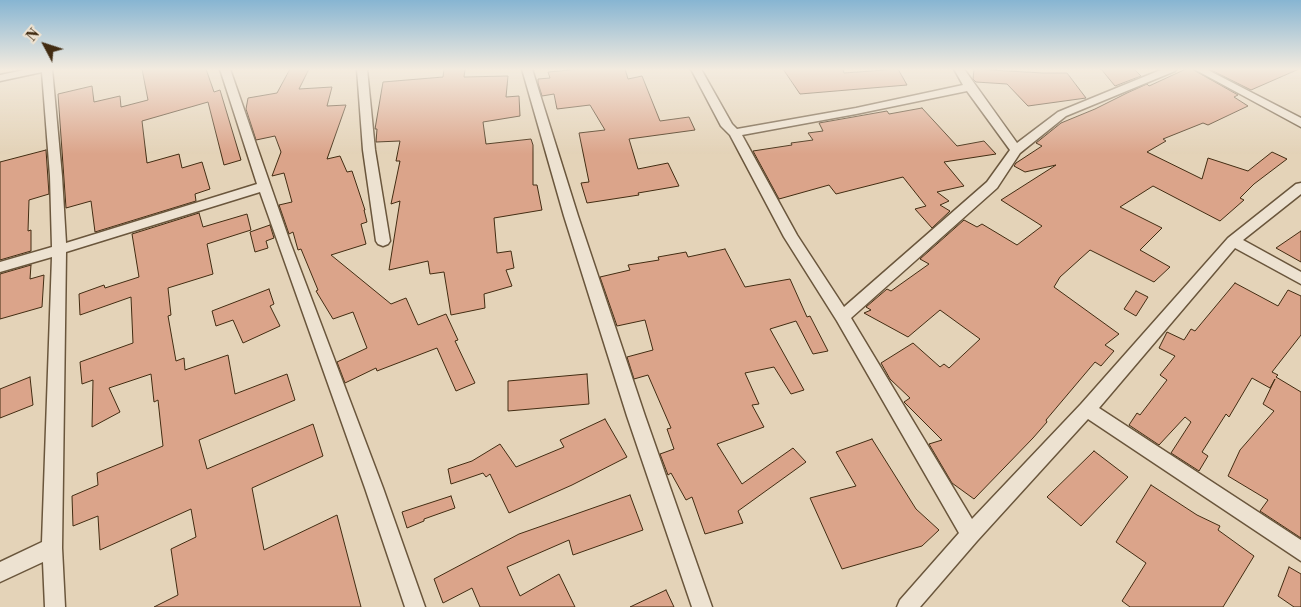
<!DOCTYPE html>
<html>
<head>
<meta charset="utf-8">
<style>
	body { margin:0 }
	#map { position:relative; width:1301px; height:607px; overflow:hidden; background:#e4d3b8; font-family:"Libre Bodoni",serif }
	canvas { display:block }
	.north { position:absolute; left:20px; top:20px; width:50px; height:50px; -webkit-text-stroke:4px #ede2d1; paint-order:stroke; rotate:310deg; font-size:14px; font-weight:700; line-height:20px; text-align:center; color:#422c12 }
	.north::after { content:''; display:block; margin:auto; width:18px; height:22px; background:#422c12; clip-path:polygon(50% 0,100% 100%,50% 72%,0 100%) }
</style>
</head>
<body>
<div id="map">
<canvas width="1301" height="607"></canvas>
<div class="north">N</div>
</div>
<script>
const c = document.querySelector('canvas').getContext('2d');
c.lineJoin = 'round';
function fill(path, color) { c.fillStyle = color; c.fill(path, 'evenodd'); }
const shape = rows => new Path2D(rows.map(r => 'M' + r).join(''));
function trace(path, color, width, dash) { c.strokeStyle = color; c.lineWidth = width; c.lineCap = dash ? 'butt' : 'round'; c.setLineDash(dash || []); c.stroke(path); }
const building = shape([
	[142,69,206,69,214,92,220,90,241,160,224,165,208,102,142,121,147,163,179,154,182,168,202,162,210,189,195,194,196,201,95,232,91,201,66,208,58,94,92,86,94,102,120,96,121,107,148,100,142,69],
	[290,69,309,69,299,89,332,87,327,106,346,105,327,159,340,156,347,172,352,171,365,210,364,210,367,222,361,224,366,244,331,255,391,304,406,298,418,325,446,314,458,340,455,341,475,383,456,391,437,348,377,371,376,368,345,383,337,362,367,348,353,312,333,319,316,291,318,290,301,249,298,250,293,232,289,234,279,205,292,202,284,173,272,176,281,152,275,136,256,140,246,109,248,98,277,93,290,69],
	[444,69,465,69,464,77,508,76,506,97,519,96,520,116,483,122,486,144,531,139,533,145,533,185,537,185,542,210,494,218,497,253,511,251,514,268,506,270,512,286,484,294,485,308,451,315,444,272,430,274,428,261,389,270,400,201,391,204,400,161,396,161,400,141,376,142,377,129,375,129,383,82,443,77,444,69],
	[581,69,625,69,628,79,642,76,660,121,689,117,695,130,629,139,638,169,668,163,679,186,638,193,639,195,587,203,581,183,589,182,579,133,605,130,590,105,557,109,554,94,542,96,538,83,538,79,550,78,548,72,581,69],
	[783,69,843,69,844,73,898,69,907,85,800,94,783,69],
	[974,69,1043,73,1067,73,1086,98,1028,106,1007,84,976,82,973,79,974,69],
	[1101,69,1134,69,1141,76,1115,86,1101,69],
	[1186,69,1192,69,1238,95,1234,97,1248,106,1208,125,1203,123,1163,139,1166,141,1147,152,1202,179,1208,158,1248,171,1272,152,1287,159,1254,184,1240,198,1244,200,1220,221,1153,186,1120,207,1162,228,1140,250,1170,267,1154,282,1090,250,1060,277,1054,287,1119,334,1105,345,1114,351,1101,366,1095,362,1046,420,1047,422,1033,438,974,499,952,483,929,444,942,440,904,402,910,398,890,379,881,363,913,343,940,367,944,364,949,368,980,339,940,310,908,337,864,313,871,310,866,307,887,289,891,291,929,264,920,259,964,220,977,227,982,224,1017,245,1042,226,1001,200,1056,165,1025,172,1014,166,1016,163,1042,146,1036,143,1061,123,1095,109,1127,93,1147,84,1149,86,1186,69],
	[1209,69,1299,69,1251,90,1209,69],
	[922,108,957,146,984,141,996,154,944,162,964,186,937,192,949,201,940,205,950,211,932,228,915,209,926,206,903,177,836,194,829,185,779,199,753,151,792,145,791,143,813,140,808,133,823,131,819,123,887,111,889,114,922,108],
	[46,150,49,194,29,200,28,231,31,230,31,251,0,260,0,162,46,150],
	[199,213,203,227,247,214,251,230,207,244,213,274,168,288,171,315,168,316,176,361,184,358,185,370,228,355,235,394,287,374,295,400,199,440,207,469,313,424,323,456,252,488,264,550,337,515,361,607,154,607,178,595,171,549,196,537,191,509,100,550,98,516,73,526,72,496,98,485,97,473,163,446,158,400,154,402,151,374,109,388,120,412,92,427,93,380,82,384,80,362,133,343,131,297,80,315,79,294,104,285,105,288,139,277,132,234,199,213],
	[270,225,274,238,266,241,268,248,255,252,250,232,270,225],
	[1301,231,1301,262,1276,248,1301,231],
	[725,249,745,287,790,279,807,317,810,316,828,351,813,354,796,321,770,329,804,390,791,394,774,367,745,373,759,404,752,405,764,427,717,444,742,484,793,448,806,462,738,511,743,523,705,534,692,497,686,500,671,473,668,475,660,454,674,449,667,429,671,428,648,375,634,379,627,357,653,350,645,320,617,326,600,277,630,270,628,265,659,260,658,257,686,252,688,257,725,249],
	[31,265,30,279,44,275,42,307,0,319,0,274,31,265],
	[1235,283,1278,306,1288,290,1301,296,1301,335,1272,372,1278,375,1276,377,1301,392,1301,538,1260,511,1268,500,1228,476,1240,450,1274,411,1263,404,1275,379,1270,388,1252,378,1229,417,1226,414,1202,452,1208,456,1199,471,1171,453,1191,422,1185,417,1159,445,1129,425,1137,413,1140,415,1167,380,1160,375,1175,356,1159,348,1167,332,1184,340,1191,329,1195,331,1235,283],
	[269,289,274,304,270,306,280,326,243,343,233,320,216,326,212,311,269,289],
	[1136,291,1148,297,1136,316,1124,309,1136,291],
	[587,374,589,404,508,411,508,381,587,374],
	[30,377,33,405,0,418,0,389,30,377],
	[605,419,627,457,572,485,509,513,490,474,486,477,483,473,451,484,448,469,472,461,500,444,516,467,564,447,560,440,605,419],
	[872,439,916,509,939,530,922,546,842,569,810,498,856,486,836,452,872,439],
	[1094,451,1128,477,1081,526,1047,497,1094,451],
	[1151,485,1197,515,1220,526,1218,530,1254,556,1223,607,1130,607,1122,601,1146,563,1116,542,1151,485],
	[630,495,643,530,573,555,569,540,507,567,520,596,559,574,575,607,480,607,472,588,443,603,434,579,519,534,630,495],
	[451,496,455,508,424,519,424,521,407,528,402,512,451,496],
	[1289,567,1301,574,1301,607,1294,607,1278,596,1289,567],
	[666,590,674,607,630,607,666,590]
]);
fill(building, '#dba48a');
trace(building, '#422c12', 1);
const minor = shape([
	[29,69,52,69,62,176,66,243,257,184,220,69,230,69,290,242,383,488,425,607,405,607,365,488,260,192,66,252,62,548,65,607,45,607,43,562,0,582,0,562,42,542,52,257,0,272,0,262,52,247,50,176,42,72,0,81,0,75,29,69],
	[357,69,367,69,375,150,390,241,388,244,383,246,378,244,376,241,363,150,357,69],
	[522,69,532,69,578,216,645,416,712,607,692,607,627,416,564,216,522,69],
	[691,69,701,69,732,124,737,129,856,108,963,85,954,69,964,69,1017,143,1058,112,1163,69,1176,69,1175,71,1066,116,1020,153,997,188,851,318,972,519,1081,404,1228,238,1296,184,1301,183,1301,194,1243,240,1301,272,1301,284,1235,248,1099,408,1301,540,1301,561,1088,419,977,541,920,607,897,607,900,600,959,533,837,321,784,237,730,135,721,126,691,69],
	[967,91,1010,150,987,182,844,307,797,235,742,135,856,114,967,91],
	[1194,69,1206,69,1301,118,1301,127,1194,69]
]);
trace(minor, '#6a563c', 3);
fill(minor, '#ede2d1');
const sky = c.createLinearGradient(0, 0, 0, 154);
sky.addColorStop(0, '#87b5d2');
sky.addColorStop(0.45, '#f3ebdf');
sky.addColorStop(1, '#f3ebdf00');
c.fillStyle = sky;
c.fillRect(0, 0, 1301, 154);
</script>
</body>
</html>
